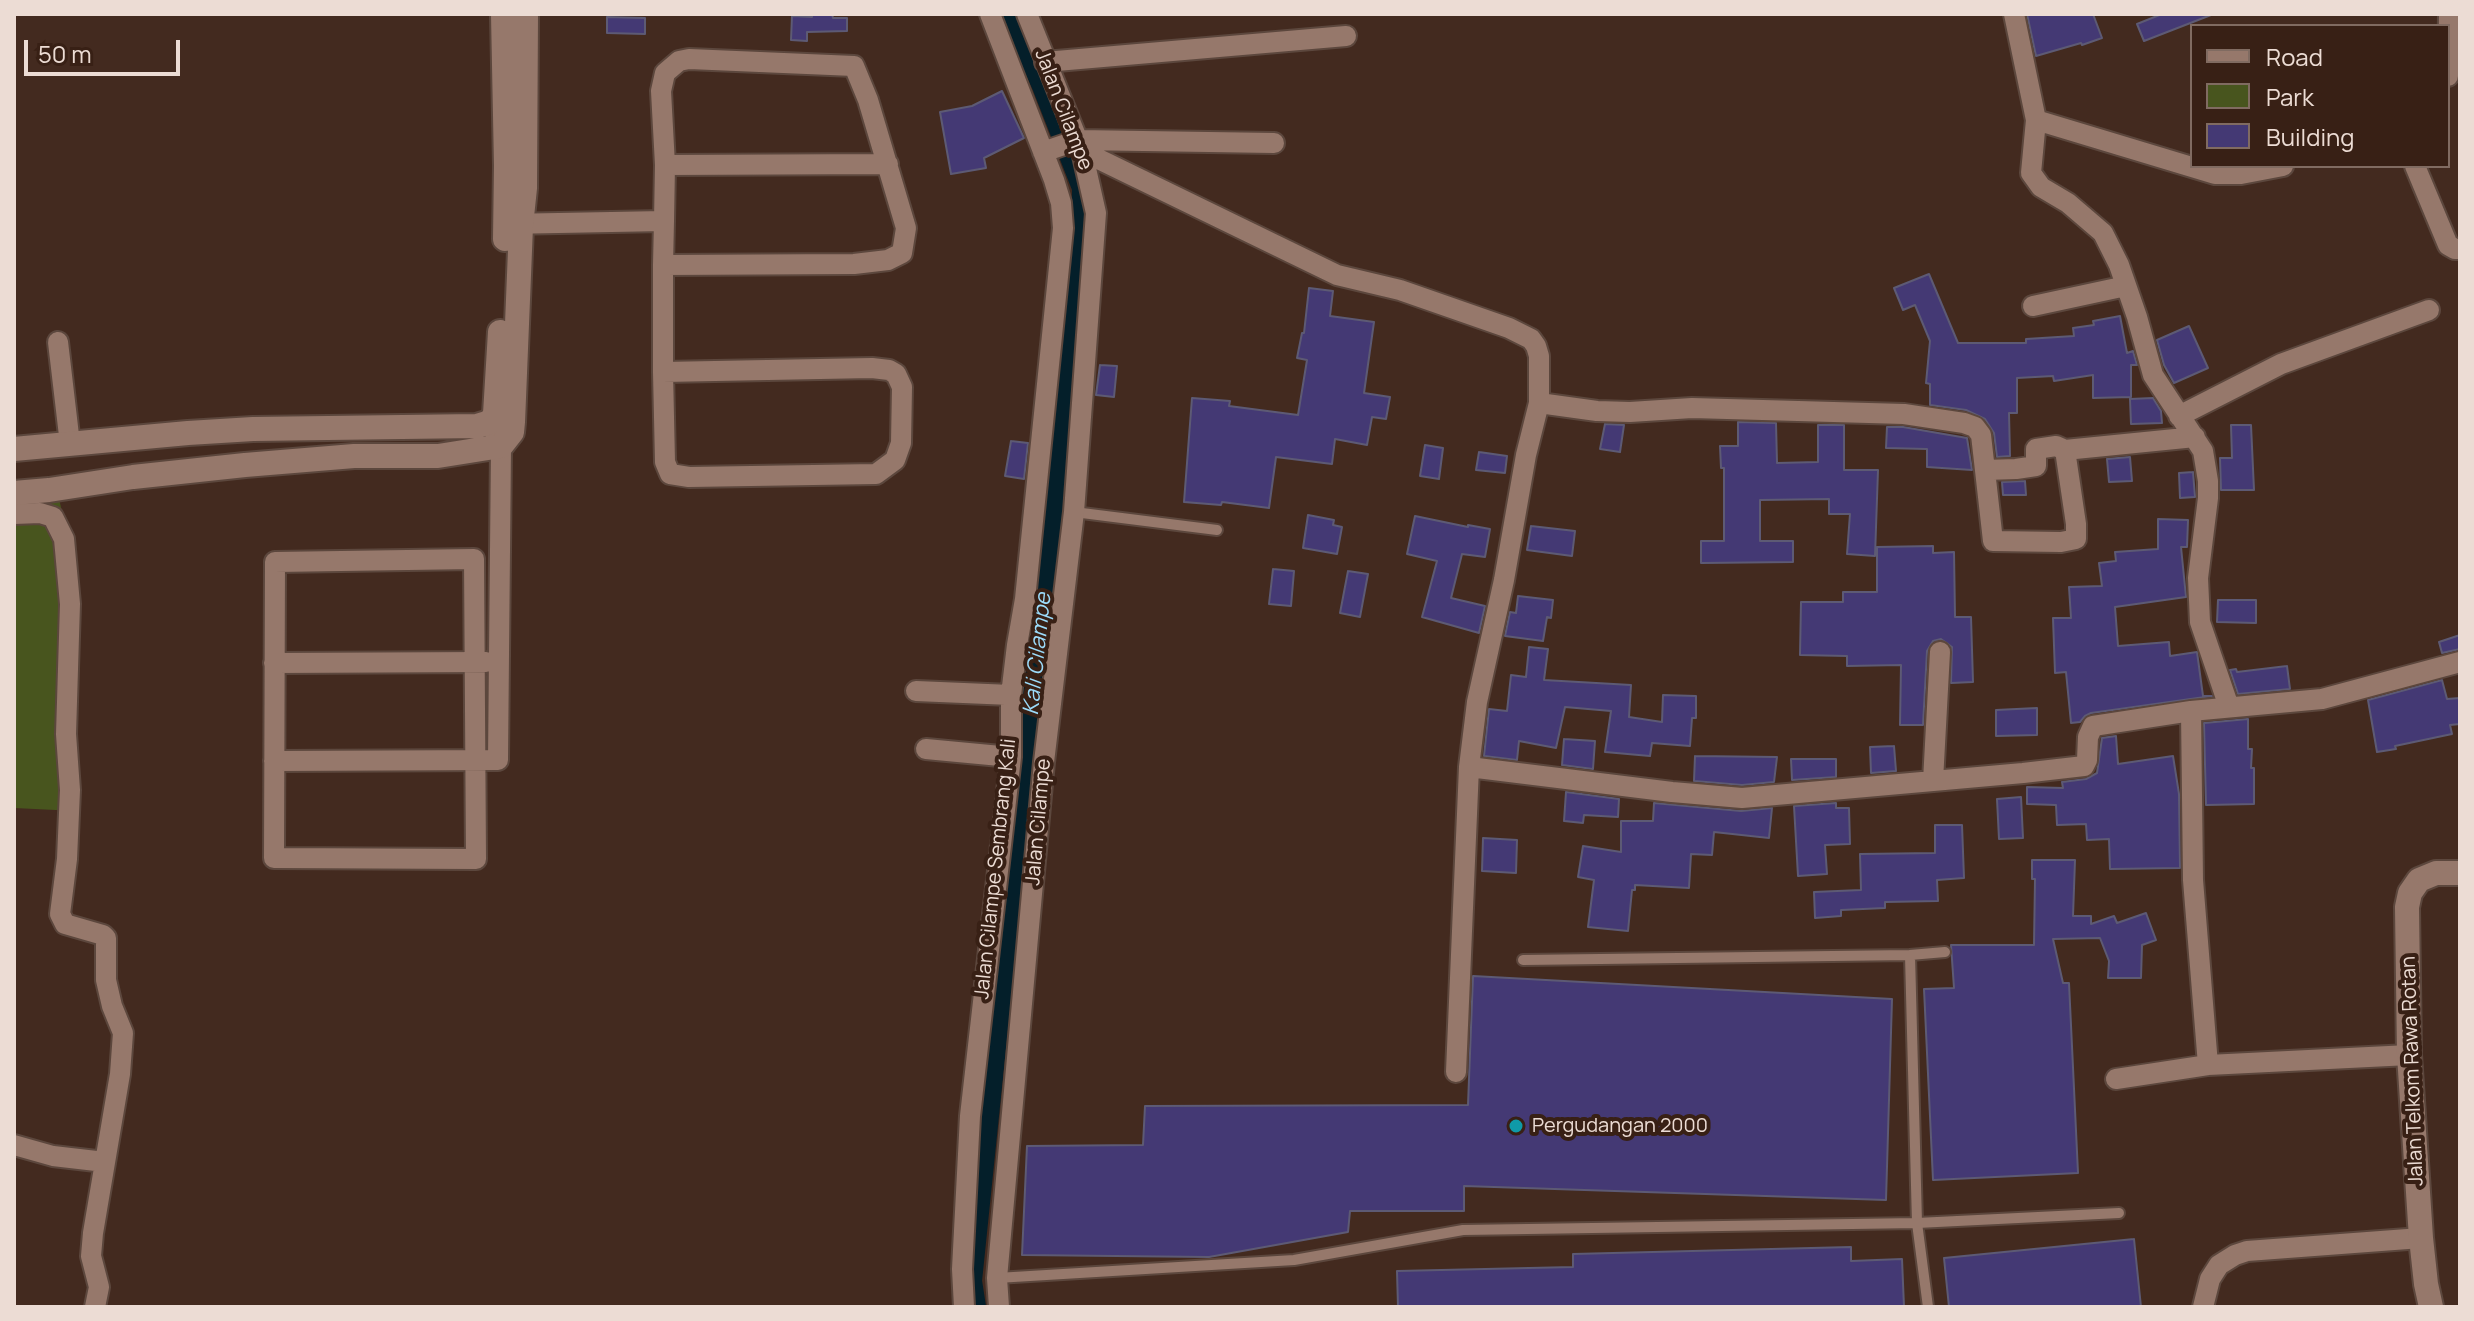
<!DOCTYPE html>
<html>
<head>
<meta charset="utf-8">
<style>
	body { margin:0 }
	#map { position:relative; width:2474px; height:1321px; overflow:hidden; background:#432a1f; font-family:Manrope,sans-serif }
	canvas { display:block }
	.frame { position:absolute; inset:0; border:16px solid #ecdcd4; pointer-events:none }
	.legend { position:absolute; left:2190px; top:24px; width:260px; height:144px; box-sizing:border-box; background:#382015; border:2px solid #806b61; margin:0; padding:10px 14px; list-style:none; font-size:24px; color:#ecdcd4 }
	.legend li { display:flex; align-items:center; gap:16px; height:40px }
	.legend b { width:40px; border:2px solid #806b61 }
	.scale { position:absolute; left:24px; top:40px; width:156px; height:36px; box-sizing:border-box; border:4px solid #ecdcd4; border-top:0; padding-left:10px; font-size:24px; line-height:28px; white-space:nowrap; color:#ecdcd4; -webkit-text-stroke:6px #382015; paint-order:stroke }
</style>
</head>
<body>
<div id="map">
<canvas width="2474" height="1321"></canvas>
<div class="frame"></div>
<ul class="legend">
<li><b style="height:10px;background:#96786b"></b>Road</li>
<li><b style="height:22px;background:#48551e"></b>Park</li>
<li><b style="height:22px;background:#443974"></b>Building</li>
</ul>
<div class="scale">50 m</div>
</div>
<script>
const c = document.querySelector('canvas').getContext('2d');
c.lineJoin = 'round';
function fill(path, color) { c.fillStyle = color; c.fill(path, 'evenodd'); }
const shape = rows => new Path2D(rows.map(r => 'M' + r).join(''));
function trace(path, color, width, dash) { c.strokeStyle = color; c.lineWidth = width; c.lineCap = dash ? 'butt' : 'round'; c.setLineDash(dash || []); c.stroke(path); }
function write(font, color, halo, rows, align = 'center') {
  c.font = font + ' Manrope,sans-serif'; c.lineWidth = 8; c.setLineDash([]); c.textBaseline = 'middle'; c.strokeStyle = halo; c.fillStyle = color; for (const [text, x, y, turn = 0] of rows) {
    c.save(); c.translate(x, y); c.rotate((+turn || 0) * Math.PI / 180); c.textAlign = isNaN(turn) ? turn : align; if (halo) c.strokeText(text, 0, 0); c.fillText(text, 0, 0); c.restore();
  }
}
fill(shape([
	[59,499,77,573,76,811,14,808,14,502]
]), '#48551e');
trace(shape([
	[975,1307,971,1281,986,1135,1019,816,1082,258,1083,188,1043,86,1010,14]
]), '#041f2a', 22);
const building = shape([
	[812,14,832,14,833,18,847,18,847,31,807,32,807,41,791,40,792,16,812,17,812,14],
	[2027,14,2093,14,2102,38,2082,45,2081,43,2036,56,2027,14],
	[2162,14,2210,14,2211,15,2144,41,2137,24,2162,14],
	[607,17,645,18,645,34,607,33,607,17],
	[1002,91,1024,138,984,158,986,168,951,174,940,112,972,106,1002,91],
	[1929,274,1958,343,2026,343,2026,339,2074,336,2073,328,2094,325,2093,321,2120,316,2127,353,2133,351,2137,365,2131,365,2131,397,2093,398,2093,375,2054,381,2053,376,2017,378,2017,413,2009,413,2010,456,1997,457,1994,433,1985,419,1966,410,1930,405,1930,384,1926,383,1930,341,1915,305,1903,310,1894,288,1929,274],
	[1309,288,1333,291,1330,316,1374,322,1364,393,1390,397,1386,419,1372,417,1367,445,1335,439,1332,464,1276,457,1269,508,1222,502,1221,505,1184,502,1192,398,1230,401,1229,406,1298,415,1307,360,1297,358,1302,333,1304,333,1309,288],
	[2189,326,2208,368,2174,383,2164,365,2157,340,2189,326],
	[1100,365,1117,366,1114,397,1096,395,1100,365],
	[2153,398,2161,411,2162,423,2131,424,2130,399,2153,398],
	[1738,422,1776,423,1777,463,1818,462,1818,425,1844,425,1844,470,1878,470,1875,556,1847,554,1850,514,1829,514,1829,499,1760,500,1760,541,1793,541,1793,562,1701,563,1701,541,1724,541,1724,468,1721,468,1720,446,1738,446,1738,422],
	[1605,424,1624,425,1620,452,1600,449,1605,424],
	[2231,425,2251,425,2254,490,2221,490,2220,458,2232,458,2231,425],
	[1887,427,1903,427,1967,438,1972,470,1927,467,1927,449,1886,448,1887,427],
	[1011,441,1028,443,1024,479,1005,476,1011,441],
	[1425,445,1443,448,1439,479,1420,476,1425,445],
	[1479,452,1507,456,1505,473,1476,470,1479,452],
	[2130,457,2132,481,2109,482,2107,459,2130,457],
	[2193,472,2195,497,2180,498,2179,473,2193,472],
	[2025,481,2026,495,2003,495,2002,482,2025,481],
	[1308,515,1334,520,1333,525,1342,527,1337,554,1303,548,1308,515],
	[1415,516,1468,527,1468,525,1490,529,1485,557,1462,554,1451,598,1485,606,1479,633,1422,617,1437,561,1407,554,1415,516],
	[2158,519,2188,520,2187,547,2181,547,2186,597,2115,607,2118,646,2169,642,2170,656,2197,652,2203,696,2212,696,2091,713,2085,716,2080,722,2071,723,2066,672,2055,673,2053,618,2071,618,2069,587,2102,586,2099,563,2116,561,2115,552,2158,549,2158,519],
	[1531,526,1575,531,1572,556,1527,550,1531,526],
	[1933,546,1933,553,1954,552,1955,617,1971,617,1973,682,1951,683,1952,647,1941,639,1933,641,1927,651,1923,725,1900,725,1901,665,1847,666,1847,656,1800,655,1801,602,1843,602,1843,592,1877,592,1877,547,1933,546],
	[1273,569,1294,571,1291,606,1269,604,1273,569],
	[1348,571,1368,574,1360,617,1340,613,1348,571],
	[1518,596,1553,600,1551,618,1547,617,1543,641,1505,636,1510,612,1516,613,1518,596],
	[2218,600,2256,600,2256,623,2217,622,2218,600],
	[2460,635,2460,649,2442,653,2439,642,2460,635],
	[1529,647,1548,649,1544,680,1631,685,1629,717,1662,722,1663,695,1696,696,1696,718,1692,718,1690,746,1652,743,1650,756,1605,752,1611,711,1565,707,1556,748,1519,741,1517,760,1484,756,1489,709,1507,711,1511,675,1526,677,1529,647],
	[2287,666,2290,689,2238,694,2230,670,2236,669,2237,672,2287,666],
	[2442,680,2447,699,2460,698,2460,724,2450,725,2452,734,2395,746,2396,749,2377,752,2368,700,2442,680],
	[2037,708,2037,735,1996,736,1996,710,2037,708],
	[2248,719,2248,749,2252,749,2251,768,2254,768,2254,804,2206,805,2204,723,2248,719],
	[2116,736,2118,764,2173,756,2179,794,2180,868,2110,869,2109,839,2087,840,2086,824,2057,825,2056,805,2027,804,2027,787,2063,788,2062,782,2086,779,2097,773,2102,738,2116,736],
	[1564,739,1595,741,1593,769,1562,765,1564,739],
	[1894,746,1896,771,1871,773,1870,747,1894,746],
	[1695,756,1777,757,1774,782,1742,785,1694,781,1695,756],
	[1791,759,1836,759,1836,777,1792,780,1791,759],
	[1566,792,1619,799,1618,817,1584,815,1583,823,1564,821,1566,792],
	[2021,797,2023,838,1999,839,1997,799,2021,797],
	[1654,803,1741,811,1772,808,1769,838,1714,832,1712,855,1691,854,1689,888,1635,885,1635,890,1632,890,1628,931,1588,927,1594,880,1578,877,1583,846,1621,852,1621,821,1653,821,1654,803],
	[1836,803,1836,808,1849,808,1850,844,1825,845,1827,874,1798,876,1794,806,1836,803],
	[1935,825,1962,825,1964,878,1937,880,1938,901,1885,902,1885,908,1841,910,1841,916,1815,918,1814,892,1861,890,1860,854,1935,853,1935,825],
	[1483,838,1517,840,1516,873,1482,871,1483,838],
	[2032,860,2075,860,2073,916,2091,916,2091,924,2114,916,2117,923,2146,913,2156,940,2142,945,2141,978,2108,978,2109,961,2100,938,2053,939,2063,983,2069,983,2078,1173,1933,1180,1924,989,1954,988,1951,945,2034,945,2035,879,2032,879,2032,860],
	[1473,976,1892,999,1886,1200,1464,1186,1464,1211,1350,1211,1348,1232,1209,1257,1022,1255,1027,1146,1143,1145,1145,1106,1468,1105,1473,976],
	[2134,1239,2141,1307,1949,1307,1944,1258,2134,1239],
	[1851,1247,1851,1261,1902,1259,1904,1307,1398,1307,1397,1271,1573,1267,1573,1254,1851,1247]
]);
fill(building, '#443974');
trace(building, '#5d5a74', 2);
const service = shape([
	[1074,512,1217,530],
	[1910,955,1945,952],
	[1523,960,1910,955,1917,1223,1928,1307],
	[997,1278,1294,1260,1463,1230,1917,1223,2119,1213]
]);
const minor = shape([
	[2014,14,2036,120,2031,173,2041,187,2068,203,2103,233,2119,265,2137,317,2153,375,2203,451,2208,481,2208,498,2198,578,2200,622,2229,707],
	[1045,62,1346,36],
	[2448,76,2449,14],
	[2036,120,2215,174,2241,174,2283,166],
	[1082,151,1337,275,1400,290,1509,328,1531,339,1536,346,1539,356,1539,403,1526,455,1504,580,1477,702,1469,767,1456,1072],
	[1043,152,1078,140,1274,143],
	[665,165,888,164],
	[2415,166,2448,245,2455,249,2460,249],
	[506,224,664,221],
	[2033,306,2126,286],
	[58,342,70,444],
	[663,372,872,368,889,370,896,374,902,387,901,443,895,460,876,474,689,477,670,474,665,462,663,372,663,265,664,221,665,165,661,91,665,73,679,61,689,59,854,66,868,100,906,228,902,253,888,260,854,264,663,265],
	[1539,403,1597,411,1630,412,1692,408,1904,414,1964,423,1975,427,1981,435,1993,541,2061,542,2076,539,2076,524,2065,450],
	[2179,416,2281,364,2429,310],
	[1985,470,2016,469,2036,466,2036,449,2056,446,2065,450,2195,437],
	[14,514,40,513,53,517,64,539,70,604,66,734,70,790,67,859,60,914,65,924,103,935,106,938,106,980,112,1006,123,1033,120,1074,93,1233,91,1256,99,1287,95,1307],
	[474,559,476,859,274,858,275,562,474,559],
	[274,663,486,662],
	[916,691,1011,695],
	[2191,711,2193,880,2208,1065],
	[926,749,1011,757],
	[274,761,498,760,501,446,490,422],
	[1469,767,1672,792,1742,798,2023,773,2084,766,2087,760,2088,737,2093,726,2191,711,2322,699,2460,662],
	[1933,781,1940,652],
	[2116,1079,2208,1065,2409,1055],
	[14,1145,53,1156,105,1162],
	[964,1307,962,1269,970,1116,1011,757,1011,695,1017,645,1025,599,1063,228,1061,203,1054,180,990,14],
	[999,1307,997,1278,1044,762,1074,512,1096,213,1082,151,1027,14],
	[2203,1307,2210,1279,2219,1265,2235,1255,2247,1251,2421,1238]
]);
const tertiary = shape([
	[503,14,506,166,505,239],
	[14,449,188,433,253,429,477,426,490,422,495,414,500,332],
	[14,493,49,490,133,477,245,465,354,456,438,456,501,446,512,432,513,422,521,226,525,188,526,14],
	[2431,1307,2426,1284,2421,1238,2409,1055,2407,907,2410,893,2419,880,2436,873,2460,873]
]);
trace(service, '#5c473d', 14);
trace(minor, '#5c473d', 24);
trace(tertiary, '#5c473d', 28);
trace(service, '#96786b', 10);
trace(minor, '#96786b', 20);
trace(tertiary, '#96786b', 24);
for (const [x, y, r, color] of [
	[1516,1126,8,"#0f9aa8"]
]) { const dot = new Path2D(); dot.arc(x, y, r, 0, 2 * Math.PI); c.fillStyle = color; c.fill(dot); trace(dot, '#382015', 3); }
write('20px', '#ecdcd4', '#382015', [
	["Jalan Cilampe",1063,110,69],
	["Jalan Cilampe",1039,822,-85],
	["Jalan Cilampe Sembrang Kali",996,869,-84],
	["Jalan Telkom Rawa Rotan",2413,1071,-92]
]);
write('20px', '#ecdcd4', '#382015', [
	["Pergudangan 2000",1532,1126]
], 'left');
write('italic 22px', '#9cdbfa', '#382015', [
	["Kali Cilampe",1038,654,-84]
]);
</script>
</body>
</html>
